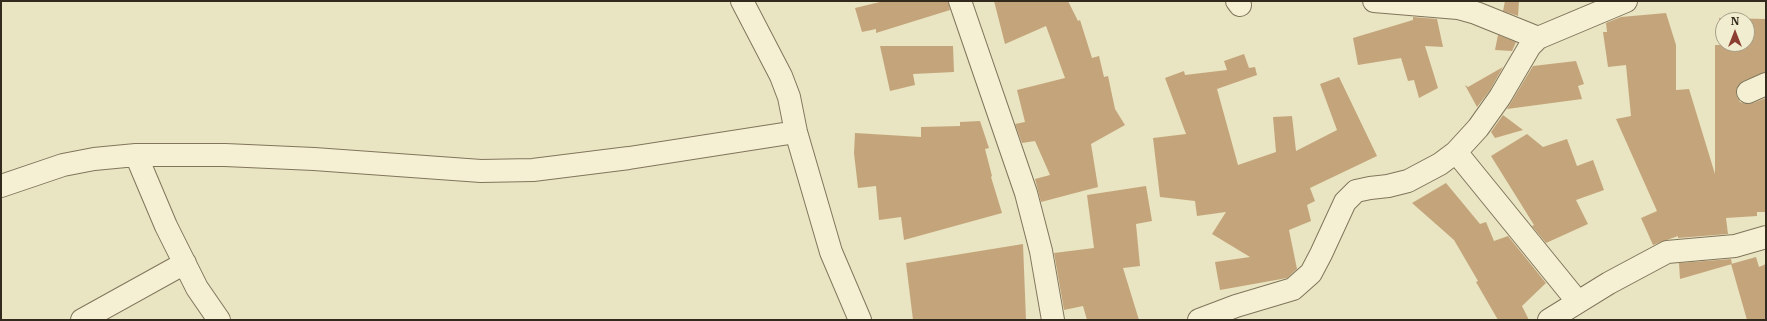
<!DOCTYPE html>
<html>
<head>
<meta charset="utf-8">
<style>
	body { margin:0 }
	#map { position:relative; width:1767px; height:321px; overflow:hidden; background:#e9e4c1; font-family:"IBM Plex Serif",serif }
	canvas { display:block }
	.frame { position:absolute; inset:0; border:2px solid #322b1d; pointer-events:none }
	.north { position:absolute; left:1715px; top:12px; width:40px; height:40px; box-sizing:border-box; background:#f1edd0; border:1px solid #a59f88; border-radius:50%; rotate:0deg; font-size:11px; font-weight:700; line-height:16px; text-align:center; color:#322b1d }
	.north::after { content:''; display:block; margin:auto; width:14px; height:18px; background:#8a3f30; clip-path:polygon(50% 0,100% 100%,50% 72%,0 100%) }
</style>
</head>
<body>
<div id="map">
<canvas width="1767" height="321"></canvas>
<div class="frame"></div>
<div class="north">N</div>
</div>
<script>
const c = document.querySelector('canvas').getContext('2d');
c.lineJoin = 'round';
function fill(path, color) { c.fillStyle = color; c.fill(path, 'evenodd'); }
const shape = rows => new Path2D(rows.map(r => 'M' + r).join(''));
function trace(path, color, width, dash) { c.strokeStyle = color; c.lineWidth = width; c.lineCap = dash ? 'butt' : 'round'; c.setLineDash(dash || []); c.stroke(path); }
fill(shape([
	[884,1,948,1,950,10,876,33,876,29,862,32,855,8],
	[994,1,1068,1,1078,21,1080,20,1092,58,1099,56,1104,77,1108,76,1115,109,1125,125,1091,144,1098,187,1041,202,1035,179,1050,175,1035,141,1022,143,1015,124,1025,122,1017,90,1065,78,1046,26,1005,44],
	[1505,1,1519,1,1518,16,1503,11],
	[1666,13,1676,45,1676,90,1689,89,1715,174,1715,45,1722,45,1719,18,1766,19,1766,72,1743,81,1738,85,1736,91,1737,97,1740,102,1746,104,1753,103,1766,98,1766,212,1757,212,1757,216,1726,218,1728,234,1678,238,1678,236,1653,245,1641,218,1657,211,1616,119,1631,116,1626,65,1608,67,1603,32,1607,32,1606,23,1621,17],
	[1723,20,1747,20,1747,44,1723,44],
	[1413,17,1437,19,1443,47,1425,46,1438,88,1419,98,1414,80,1408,81,1401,58,1358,65,1353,38,1413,20],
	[1498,35,1516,42,1512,51,1495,50],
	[880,46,953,46,954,72,913,74,915,85,890,91],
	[1244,54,1249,68,1255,67,1257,75,1217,89,1238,165,1276,152,1273,117,1292,116,1296,151,1337,130,1320,84,1339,77,1377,156,1310,188,1315,201,1307,205,1311,221,1289,230,1297,269,1287,278,1220,290,1215,262,1250,257,1212,234,1226,212,1197,216,1195,201,1160,197,1153,138,1186,134,1165,78,1184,71,1185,75,1227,70,1224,61],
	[1576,61,1584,84,1578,86,1582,99,1507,109,1533,66],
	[1503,67,1490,90,1477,107,1465,85,1468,87],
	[1503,115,1523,130,1495,138,1491,132],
	[980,121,989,148,985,149,992,176,991,177,1002,213,904,240,901,217,879,220,876,186,858,188,854,153,855,133,921,137,921,127,960,126,960,122],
	[1527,134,1543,147,1567,139,1577,166,1593,160,1604,190,1576,200,1588,224,1546,243,1532,226,1534,225,1491,156],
	[1446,183,1480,224,1486,222,1494,241,1508,236,1546,283,1522,306,1529,320,1498,320,1476,282,1478,281,1454,240,1412,203],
	[1146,186,1152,221,1136,224,1140,266,1123,268,1139,320,1087,320,1083,306,1064,310,1054,253,1094,248,1087,195],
	[1023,244,1026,320,913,320,906,263],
	[1756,257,1759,267,1766,264,1766,320,1747,320,1731,264],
	[1731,259,1732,264,1680,279,1679,263]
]), '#c4a57b');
const street = shape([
	[742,1,781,76,789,97,796,132,831,252,860,320],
	[960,1,1026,193,1041,251,1053,320],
	[1237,1,1240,5],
	[1374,1,1458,8,1476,13,1538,38],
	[1748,92,1766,84],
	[1456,152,1578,302],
	[136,155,166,226,197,288,219,320],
	[1,186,63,165,94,159,136,155,225,155,314,159,481,171,533,170,629,158,796,132],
	[82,320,185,263],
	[1199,320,1236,306,1293,289,1311,273,1321,254,1345,202,1356,191,1370,188,1388,186,1408,181,1440,164,1456,152,1478,128,1500,97,1530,46,1538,38,1626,1],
	[1549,320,1609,283,1667,252,1735,246,1766,237]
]);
trace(street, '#81755b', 24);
trace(street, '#f5f0d4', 22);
</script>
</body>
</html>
